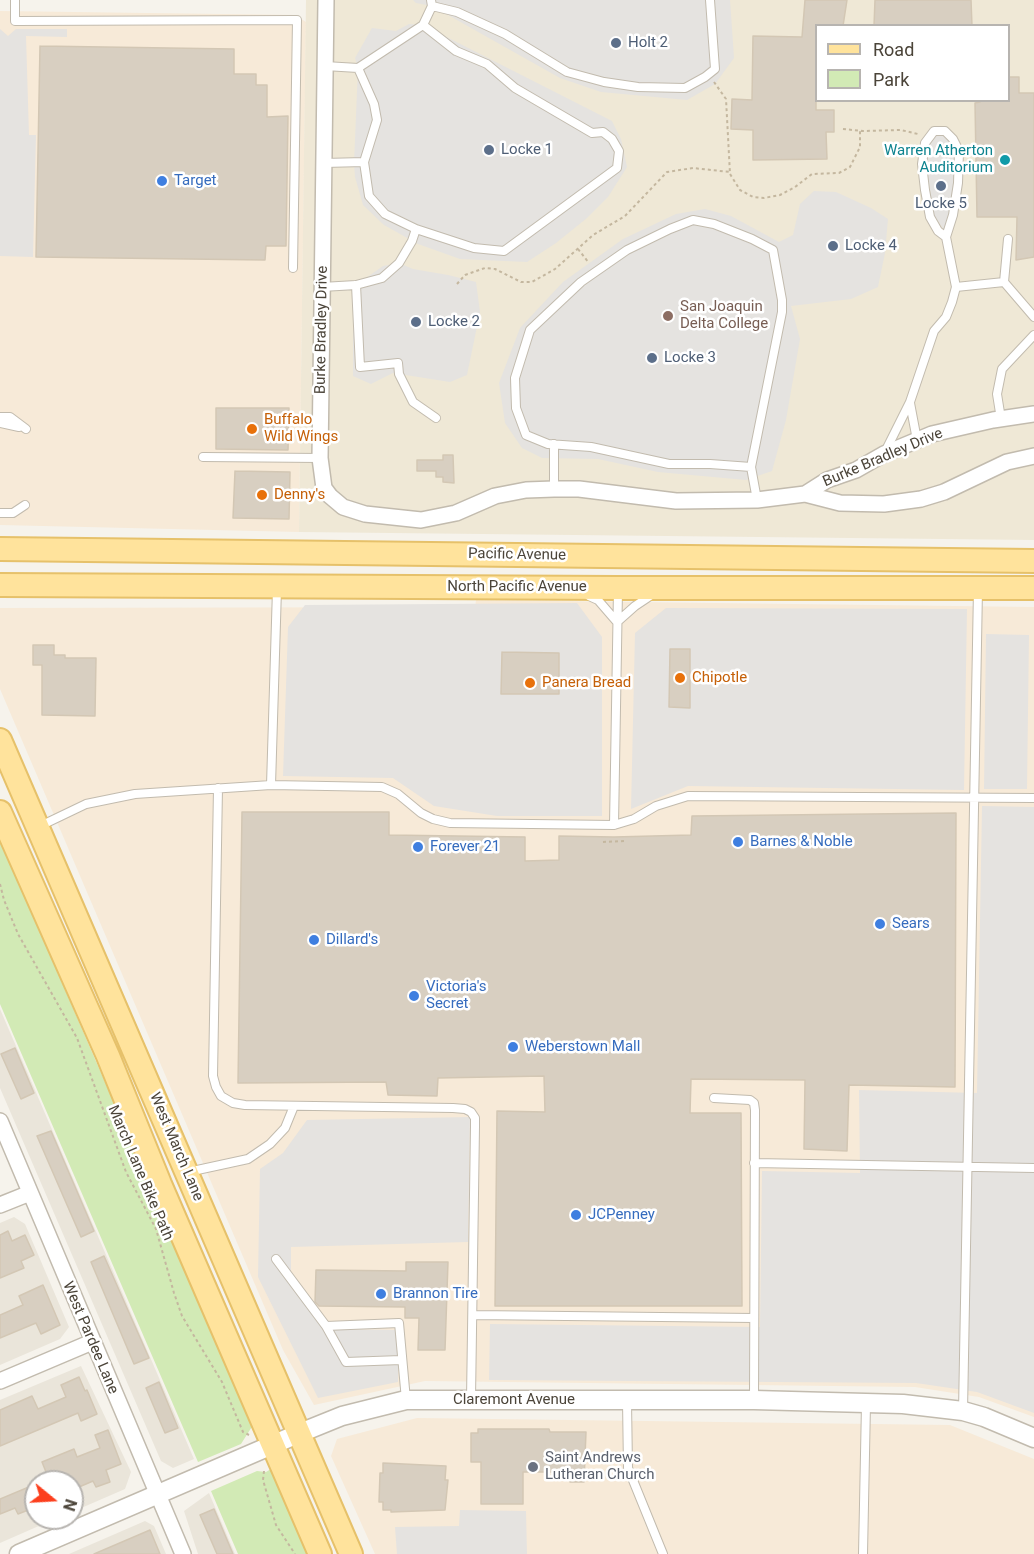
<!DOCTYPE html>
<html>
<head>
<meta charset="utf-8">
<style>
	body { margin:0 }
	#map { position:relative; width:1034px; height:1554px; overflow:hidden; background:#f6f3ec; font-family:Roboto,sans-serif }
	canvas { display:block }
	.legend { position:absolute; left:815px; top:24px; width:195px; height:78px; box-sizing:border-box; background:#fff; border:2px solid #b7b4b0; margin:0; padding:8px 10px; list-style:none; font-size:18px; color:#4b4439 }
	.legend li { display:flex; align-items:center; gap:12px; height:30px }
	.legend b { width:30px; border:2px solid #b7b4b0 }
	.north { position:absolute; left:24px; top:1470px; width:60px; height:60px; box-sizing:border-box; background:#fff; border:2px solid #b7b4b0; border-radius:50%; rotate:108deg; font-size:16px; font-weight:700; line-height:24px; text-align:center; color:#4b4439 }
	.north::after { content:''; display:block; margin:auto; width:21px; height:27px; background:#fc3f1d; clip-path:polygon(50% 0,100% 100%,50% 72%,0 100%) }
</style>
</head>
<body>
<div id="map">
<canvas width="1034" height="1554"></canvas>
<ul class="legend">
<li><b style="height:8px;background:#ffe39c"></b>Road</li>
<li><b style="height:16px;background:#d2eab5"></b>Park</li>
</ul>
<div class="north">N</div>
</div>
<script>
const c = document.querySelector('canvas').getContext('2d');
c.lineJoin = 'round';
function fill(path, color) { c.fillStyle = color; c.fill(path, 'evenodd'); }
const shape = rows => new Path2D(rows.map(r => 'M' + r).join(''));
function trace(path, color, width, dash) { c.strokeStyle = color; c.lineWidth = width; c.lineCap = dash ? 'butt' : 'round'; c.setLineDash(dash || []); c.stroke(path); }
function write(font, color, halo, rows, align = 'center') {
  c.font = font + ' Roboto,sans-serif'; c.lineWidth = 5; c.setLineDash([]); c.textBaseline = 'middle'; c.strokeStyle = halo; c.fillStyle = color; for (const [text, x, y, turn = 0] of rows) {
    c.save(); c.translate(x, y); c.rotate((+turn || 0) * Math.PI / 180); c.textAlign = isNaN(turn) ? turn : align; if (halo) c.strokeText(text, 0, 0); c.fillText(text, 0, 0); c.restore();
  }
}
fill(shape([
	[0,1009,194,1459,173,1468,161,1461,0,1088],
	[14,1217,25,1224,69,1327,60,1339,0,1365,0,1223],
	[81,1366,131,1472,125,1489,72,1512,72,1482,36,1482,36,1518,57,1518,0,1543,0,1400],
	[209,1493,235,1554,198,1554,184,1511],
	[145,1521,154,1526,166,1554,69,1554]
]), '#eae5da');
fill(shape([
	[0,11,295,15,306,22,299,532,0,525],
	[476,600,1034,607,1034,1417,979,1397,915,1387,425,1381,314,1405,283,1350,0,689,0,608,475,607],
	[417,1418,950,1425,1034,1459,1034,1554,375,1554,331,1456,337,1439]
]), '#f7ead8');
fill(shape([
	[306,0,1034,0,1034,540,299,532],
	[816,26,1008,26,1008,100,816,100]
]), '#efe8d6');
fill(shape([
	[0,839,253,1425,241,1444,198,1462,0,1004],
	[271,1469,310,1554,238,1554,211,1491,257,1471,266,1472]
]), '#d2eab5');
fill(shape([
	[413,0,730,0,734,58,715,84,687,100,601,92,560,78,432,6,416,3],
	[409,24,423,25,612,121,621,139,627,167,608,197,587,218,556,243,527,262,460,259,418,244,384,225,363,205,355,177,354,163,358,68,355,58,372,28,396,31],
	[0,29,8,36,16,29,67,29,67,37,26,36,29,135,36,135,33,257,0,256],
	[936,135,943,135,950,142,955,152,954,182,949,214,944,230,934,215,926,164,929,145],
	[814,191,836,192,871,208,888,219,885,253,878,287,851,299,791,306,800,339,786,420,772,471,746,480,658,472,598,459,542,458,522,448,505,423,499,383,520,328,563,282,623,239,676,214,705,209,731,216,779,242,793,235,800,204],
	[399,263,413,269,448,275,476,282,480,312,467,375,450,382,393,373,371,384,353,376,353,331,356,285,383,266],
	[577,603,602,637,602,816,497,816,434,806,393,778,283,776,288,627,305,605],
	[666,608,967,609,964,790,688,786,631,809,635,633],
	[986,634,1029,635,1027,789,984,789],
	[982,806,1034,807,1034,1413,977,1392,916,1383,489,1380,490,1324,760,1327,762,1171,860,1173,859,1090,977,1093],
	[470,1117,468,1242,291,1247,291,1287,330,1329,399,1330,398,1382,318,1398,258,1277,260,1169,283,1153,307,1120],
	[460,1510,526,1511,527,1554,397,1554,395,1527,459,1526]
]), '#e5e3e0');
const building = shape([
	[805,0,847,0,843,26,816,26,816,110,834,110,834,132,826,132,827,159,753,160,753,130,731,129,732,99,752,100,753,36,802,37,805,0],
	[875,0,971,0,972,26,874,26,875,0],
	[40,46,234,49,234,74,256,74,256,85,267,85,267,117,288,116,286,246,266,246,265,260,36,257,40,46],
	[1008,77,1019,77,1019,93,1034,93,1034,257,1016,260,1017,217,977,217,975,103,980,102,980,100,1008,100,1008,77],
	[216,408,289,408,288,450,216,449,216,408],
	[443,455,453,455,454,483,443,482,443,477,436,477,436,471,417,471,417,460,443,460,443,455],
	[235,471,290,472,289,519,233,518,235,471],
	[33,645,54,645,54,655,65,655,65,658,96,658,95,716,42,715,42,665,33,665,33,645],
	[670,649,690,649,690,708,669,707,670,649],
	[502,652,559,653,559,694,501,694,502,652],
	[242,812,389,812,389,835,525,837,525,861,559,860,559,836,614,837,691,835,692,816,956,813,955,1087,849,1085,847,1151,804,1149,805,1080,691,1079,690,1113,741,1113,742,1306,495,1306,497,1111,545,1112,544,1076,438,1078,437,1096,388,1095,386,1082,238,1083,242,812],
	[15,1048,34,1093,21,1099,1,1054,15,1048],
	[51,1131,94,1231,81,1237,37,1136,51,1131],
	[8,1231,12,1241,25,1235,34,1255,21,1261,24,1268,0,1278,0,1235,8,1231],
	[104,1256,149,1358,134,1364,91,1262,104,1256],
	[406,1262,448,1262,445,1350,418,1350,419,1318,405,1318,405,1307,319,1306,315,1302,316,1270,406,1271,406,1262],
	[43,1285,60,1325,41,1334,36,1323,0,1338,0,1315,23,1305,19,1296,43,1285],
	[79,1377,85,1391,87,1390,97,1414,81,1421,78,1413,0,1446,0,1410,32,1396,38,1409,66,1397,61,1385,79,1377],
	[159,1382,178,1428,165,1433,146,1388,159,1382],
	[478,1429,549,1429,550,1432,586,1432,584,1482,570,1482,570,1472,523,1472,523,1504,481,1504,481,1462,471,1462,471,1433,478,1433,478,1429],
	[108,1430,121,1464,106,1470,110,1482,96,1487,93,1481,72,1490,72,1482,50,1482,42,1462,74,1449,77,1457,100,1448,95,1435,108,1430],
	[383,1463,446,1466,445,1480,448,1480,445,1510,391,1512,391,1510,383,1510,383,1502,379,1502,380,1473,383,1473,383,1463],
	[36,1484,36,1507,18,1514,15,1508,0,1514,0,1499,36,1484],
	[214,1509,233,1554,217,1554,200,1515,214,1509],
	[150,1530,160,1554,94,1554,150,1530]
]);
fill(building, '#d8cfc1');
trace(building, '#d3c7b4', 1.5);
const service = shape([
	[15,0,15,21,297,20,293,268],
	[432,6,457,12,505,34,567,72,604,82,638,87,685,88,705,77,715,69,710,0],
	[325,66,358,68,423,25,432,6,431,0],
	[358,68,374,104,377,120,364,162,369,196,385,214,416,229,474,248,504,251,617,168,619,151,612,139,603,132,592,133,515,88,487,64,456,51,423,25],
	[324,163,364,162],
	[1004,282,1034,317],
	[356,285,360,367,398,363,399,374,413,402,436,418],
	[322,287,356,285,382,278,399,263,412,241,416,229],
	[956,287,1004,282,1008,239],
	[910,403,917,440],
	[0,417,10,417,26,429],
	[1001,419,997,394,1002,369,1034,335],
	[0,423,19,427],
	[554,444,554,489],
	[886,450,910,402,934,331,946,317,952,302,956,287,946,237,953,215,958,183,959,151,953,139,945,131,934,131,925,143,922,164,925,190,930,217,938,231,946,237],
	[203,457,320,458],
	[751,467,710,464,669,464,591,447,548,444,526,435,516,408,515,378,530,330,581,282,627,250,670,229,693,220,714,224,752,239,773,250,782,300,782,312,751,467,757,500],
	[0,513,13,513,25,505],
	[589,596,598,600,617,622,635,606,653,594],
	[271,785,277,589],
	[218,788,213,1076,216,1087,221,1096,233,1103,245,1105,453,1108,465,1109,471,1112,475,1118,475,1126,471,1399],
	[614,825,618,590],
	[38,827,86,804,135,794,271,785,382,787,398,794,421,813,433,819,450,823,614,825,634,819,656,806,688,796,1034,798],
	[714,1098,750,1100,754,1103,755,1110,754,1399],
	[754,1163,1034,1168],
	[188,1172,248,1159,270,1144,285,1128,294,1106],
	[276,1259,326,1326,399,1323,406,1400],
	[473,1315,754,1318],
	[326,1326,346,1362,401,1360],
	[627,1401,628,1468,663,1554],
	[963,1411,978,589],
	[863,1554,866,1404]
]);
const minor = shape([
	[326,0,320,458,324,488,330,496,343,507,365,514,421,520,456,513,495,496,526,490,554,489,579,489,676,501,757,500,805,494,840,503,884,504,921,499,944,492,1007,462,1034,456],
	[805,494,827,480,856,470,884,454,932,434,993,420,1034,414],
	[0,1121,183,1554],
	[0,1205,30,1193],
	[0,1381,92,1342]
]);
const tertiary = shape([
	[19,1554,300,1433,342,1416,406,1400,754,1400,903,1404,963,1411,984,1417,1034,1438]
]);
const primary = shape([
	[0,549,1034,561],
	[0,585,618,588,1034,588],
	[0,740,351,1554],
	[0,812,108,1056,160,1184,320,1554]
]);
trace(service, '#c2bbae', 10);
trace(minor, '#c2bbae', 18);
trace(tertiary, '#c2bbae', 21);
trace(primary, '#e6c16a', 26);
trace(shape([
	[714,82,726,99,730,174,740,190,753,197,764,198,780,195,795,187,812,174,839,173,850,167,860,147,860,131],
	[843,129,863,131,901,130,918,134],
	[578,249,589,263],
	[457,284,465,275,485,268,495,269,521,282,532,282,555,269,593,235,625,216,667,172,693,168,730,172],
	[603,842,624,841],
	[0,884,4,900,18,934,77,1038,126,1172,156,1229,174,1293,182,1316,222,1382,243,1432,249,1435],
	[264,1471,263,1480,276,1525,295,1554]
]), '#c4b79f', 2, [3, 3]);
trace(service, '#fff', 8);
trace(minor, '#fff', 15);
trace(tertiary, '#fff', 18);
trace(primary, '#ffe39c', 22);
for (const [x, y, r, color] of [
	[616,43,6,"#5c6f8a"],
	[489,150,6,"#5c6f8a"],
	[1005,160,6,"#0f9aa8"],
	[162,181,6,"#3f7fe0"],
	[941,186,6,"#5c6f8a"],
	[833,246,6,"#5c6f8a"],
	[668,316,6,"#8d6e63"],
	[416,322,6,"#5c6f8a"],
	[652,358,6,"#5c6f8a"],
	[252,429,6,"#e8710a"],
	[262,495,6,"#e8710a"],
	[680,678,6,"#e8710a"],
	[530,683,6,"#e8710a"],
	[738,842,6,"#3f7fe0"],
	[418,847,6,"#3f7fe0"],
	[880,924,6,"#3f7fe0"],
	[314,940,6,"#3f7fe0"],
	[414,996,6,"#3f7fe0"],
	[513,1047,6,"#3f7fe0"],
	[576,1215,6,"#3f7fe0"],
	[381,1294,6,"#3f7fe0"],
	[533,1467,6,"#6b7280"]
]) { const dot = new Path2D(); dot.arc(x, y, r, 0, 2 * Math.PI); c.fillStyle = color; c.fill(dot); trace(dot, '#fff', 2); }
write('15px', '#4e5e75', '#fff', [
	["Holt 2",628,43],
	["Locke 1",501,150],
	["Locke 5",941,204,"center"],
	["Locke 4",845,246],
	["Locke 2",428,322],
	["Locke 3",664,358]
], 'left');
write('15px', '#0d838f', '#fff', [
	["Warren Atherton",993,151],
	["Auditorium",993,168]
], 'right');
write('15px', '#366cbe', '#fff', [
	["Target",174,181],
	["Barnes & Noble",750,842],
	["Forever 21",430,847],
	["Sears",892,924],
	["Dillard's",326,940],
	["Victoria's",426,987],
	["Secret",426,1004],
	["Weberstown Mall",525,1047],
	["JCPenney",588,1215],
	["Brannon Tire",393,1294]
], 'left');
write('15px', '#785e54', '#fff', [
	["San Joaquin",680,307],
	["Delta College",680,324]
], 'left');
write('15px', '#4b4439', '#fff', [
	["Burke Bradley Drive",322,330,-89],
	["Burke Bradley Drive",883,458,-23],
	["Pacific Avenue",517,555,1],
	["North Pacific Avenue",517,587],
	["West March Lane",176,1147,67],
	["March Lane Bike Path",140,1173,67],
	["West Pardee Lane",90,1338,67],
	["Claremont Avenue",514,1400]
]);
write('15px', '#c56008', '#fff', [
	["Buffalo",264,420],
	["Wild Wings",264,437],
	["Denny's",274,495],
	["Chipotle",692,678],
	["Panera Bread",542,683]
], 'left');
write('15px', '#5b616d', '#fff', [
	["Saint Andrews",545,1458],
	["Lutheran Church",545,1475]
], 'left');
</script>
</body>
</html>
